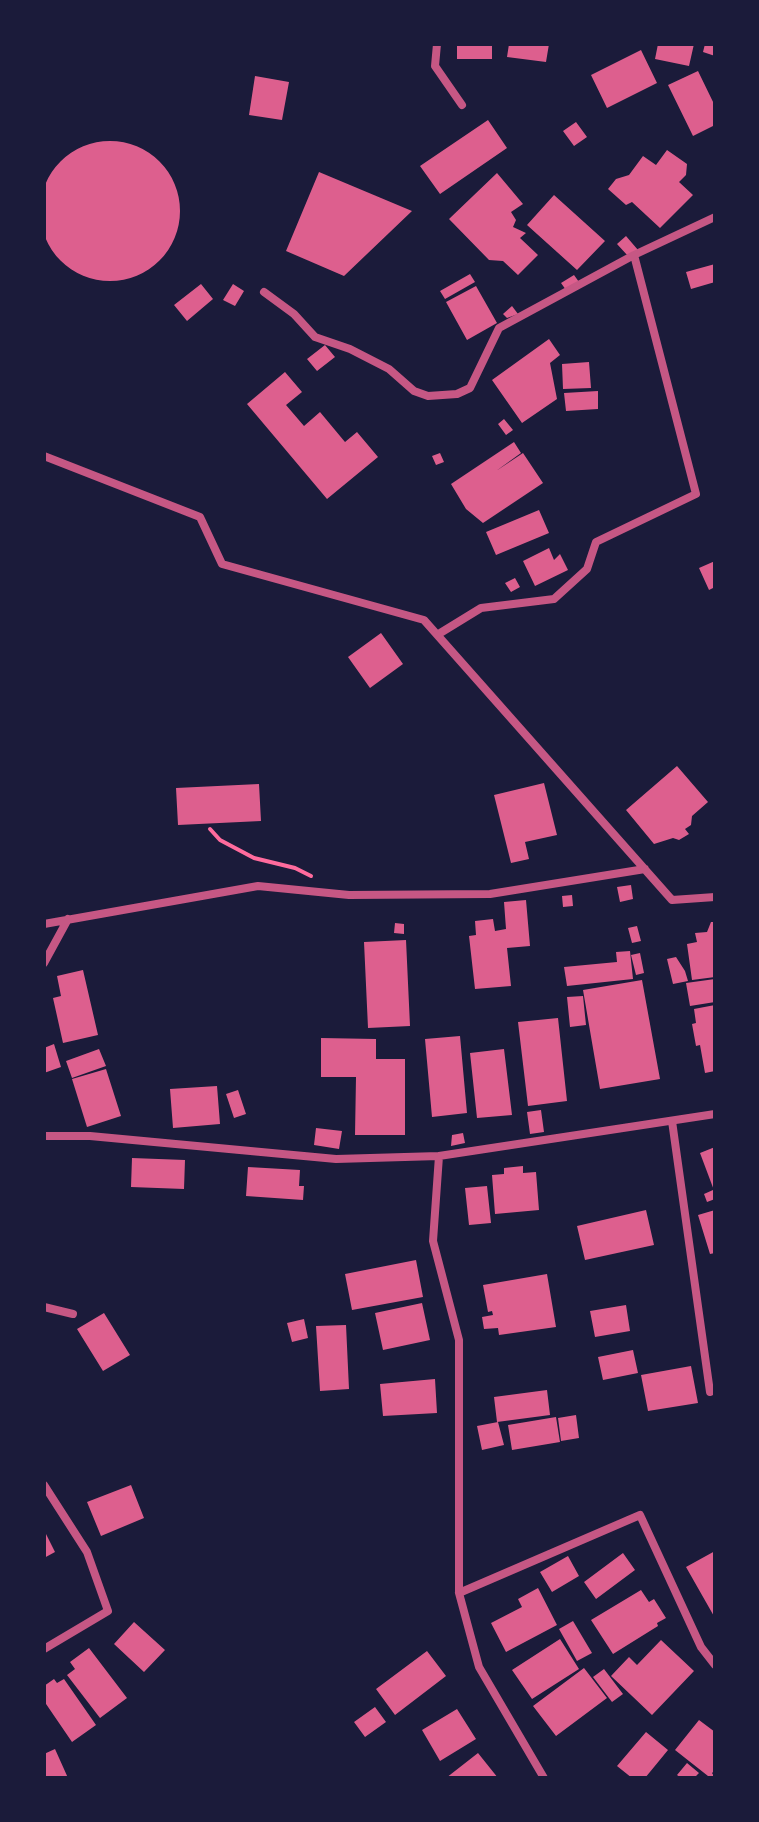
<!DOCTYPE html>
<html>
<head>
<meta charset="utf-8">
<style>
	body { margin:0 }
	#map { position:relative; width:759px; height:1822px; overflow:hidden; background:#1b1b3a; font-family:Signika,sans-serif }
	canvas { display:block }
	.frame { position:absolute; inset:0; border:46px solid #1b1b3a; pointer-events:none }
</style>
</head>
<body>
<div id="map">
<canvas width="759" height="1822"></canvas>
<div class="frame"></div>
</div>
<script>
const c = document.querySelector('canvas').getContext('2d');
c.lineJoin = 'round';
function fill(path, color) { c.fillStyle = color; c.fill(path, 'evenodd'); }
const shape = rows => new Path2D(rows.map(r => 'M' + r).join(''));
function trace(path, color, width, dash) { c.strokeStyle = color; c.lineWidth = width; c.lineCap = dash ? 'butt' : 'round'; c.setLineDash(dash || []); c.stroke(path); }
fill(shape([
	[457,44,492,44,492,59,457,59],
	[509,44,549,44,546,62,507,57],
	[658,44,694,44,689,66,655,59],
	[705,44,715,44,715,56,703,52],
	[641,50,657,83,607,108,591,75],
	[698,71,715,106,715,125,693,136,668,85],
	[255,76,289,82,282,120,249,115],
	[488,120,507,148,440,194,420,166],
	[576,122,587,137,574,146,563,131],
	'40 211a70 70 0 1 1 140 0a70 70 0 1 1-140 0Z',
	[667,150,687,164,686,175,679,182,693,195,660,228,632,202,626,205,608,189,616,179,629,175,643,156,656,165],
	[319,172,412,211,344,276,286,251],
	[497,173,523,204,511,212,516,220,513,227,526,233,520,238,538,255,518,275,503,261,489,260,449,219],
	[554,195,605,241,577,270,527,225],
	[626,236,638,250,628,256,617,244],
	[715,264,715,282,691,289,686,272],
	[470,274,475,282,445,299,440,291],
	[574,275,579,282,566,290,561,283],
	[201,284,213,299,187,321,174,305],
	[233,284,244,291,235,306,223,300],
	[476,286,497,323,467,340,446,302],
	[512,306,518,314,507,318,503,314],
	[549,339,560,355,550,363,557,399,522,423,492,380],
	[325,345,335,357,317,371,307,359],
	[589,362,591,388,563,389,562,364],
	[285,372,302,392,286,405,304,426,320,412,345,442,357,432,378,457,327,499,247,404],
	[598,391,598,409,566,411,564,393],
	[504,419,513,430,506,435,498,424],
	[514,442,521,453,496,471,523,453,543,483,483,523,466,509,451,484],
	[440,453,444,462,436,465,432,456],
	[539,510,549,533,496,555,486,532],
	[549,548,554,560,560,554,568,570,535,586,523,561],
	[715,561,715,587,709,590,699,568],
	[515,578,520,587,511,592,505,583],
	[381,633,403,664,370,688,348,657],
	[677,766,708,802,692,816,691,825,685,829,689,834,679,840,673,838,654,844,626,810],
	[544,783,557,835,525,842,529,859,511,863,494,795],
	[259,784,261,821,178,825,176,788],
	[631,885,633,899,620,902,617,887],
	[572,895,573,906,563,907,562,896],
	[526,900,530,946,507,948,511,986,475,989,469,936,476,935,475,921,493,919,495,931,506,929,504,902],
	[711,922,715,922,715,977,692,980,687,944,697,942,695,933,707,932],
	[395,923,404,924,404,934,394,933],
	[637,926,641,941,632,943,628,928],
	[406,940,410,1026,368,1028,364,942],
	[630,951,633,979,567,986,564,967,617,962,616,952],
	[640,953,644,973,636,975,631,955],
	[676,957,685,971,688,981,673,984,667,959],
	[83,970,98,1035,63,1043,53,998,61,996,57,976],
	[715,979,715,1002,690,1006,686,983],
	[642,980,660,1079,600,1089,583,990],
	[583,996,586,1025,570,1027,567,997],
	[715,1005,715,1071,705,1073,700,1045,696,1046,692,1024,696,1023,694,1009],
	[558,1018,567,1101,528,1106,518,1022],
	[460,1036,467,1113,432,1117,425,1039],
	[321,1038,376,1039,376,1059,405,1059,405,1135,355,1135,356,1077,321,1077],
	[54,1044,61,1067,44,1073,44,1048],
	[99,1049,106,1066,72,1078,66,1061],
	[504,1049,512,1115,477,1118,470,1053],
	[106,1069,121,1116,87,1127,72,1079],
	[217,1086,220,1124,173,1128,170,1089],
	[238,1090,246,1114,234,1118,226,1094],
	[541,1110,544,1132,530,1134,527,1112],
	[316,1128,342,1131,339,1149,314,1145],
	[463,1133,465,1143,451,1146,452,1135],
	[715,1147,715,1193,700,1153],
	[132,1158,185,1160,184,1189,131,1187],
	[523,1166,523,1173,536,1172,539,1210,495,1214,492,1175,504,1174,504,1168],
	[248,1167,300,1170,299,1186,304,1186,303,1200,246,1196],
	[487,1186,491,1223,469,1225,465,1188],
	[713,1190,715,1199,707,1202,704,1194],
	[646,1210,654,1245,585,1260,577,1226],
	[715,1210,715,1253,710,1254,698,1215],
	[416,1260,423,1297,352,1310,345,1274],
	[547,1274,556,1327,499,1335,498,1328,484,1329,482,1317,493,1315,492,1311,488,1312,483,1285],
	[422,1303,430,1340,383,1350,375,1313],
	[626,1305,630,1331,595,1337,590,1311],
	[104,1313,130,1355,103,1371,77,1329],
	[304,1319,308,1338,292,1342,287,1323],
	[346,1325,349,1389,320,1391,316,1326],
	[633,1350,638,1373,603,1380,598,1357],
	[691,1366,698,1403,648,1411,641,1375],
	[435,1379,437,1413,383,1416,380,1384],
	[547,1390,550,1415,497,1422,494,1397],
	[576,1415,579,1438,561,1441,558,1418],
	[556,1417,560,1442,512,1450,508,1425],
	[498,1422,504,1445,482,1450,477,1426],
	[131,1485,144,1518,101,1536,87,1502],
	[44,1530,55,1552,44,1558],
	[715,1551,715,1618,686,1567],
	[623,1553,635,1570,596,1599,584,1582],
	[568,1556,579,1576,552,1592,540,1572],
	[538,1588,557,1625,506,1652,491,1623,522,1607,518,1599],
	[641,1590,649,1602,654,1599,666,1618,657,1623,658,1626,613,1654,591,1620],
	[573,1621,592,1653,577,1661,559,1629],
	[134,1622,165,1650,144,1672,114,1644],
	[560,1639,579,1669,532,1699,512,1670],
	[661,1640,694,1671,652,1715,611,1676,629,1657,637,1665],
	[89,1648,127,1698,100,1718,67,1675,75,1669,70,1662],
	[427,1651,446,1676,395,1715,376,1689],
	[584,1668,607,1698,556,1736,533,1706],
	[604,1669,623,1694,612,1702,593,1677],
	[54,1679,57,1683,64,1679,96,1725,72,1742,44,1701,44,1686],
	[375,1707,386,1722,365,1737,354,1722],
	[457,1709,476,1739,440,1761,422,1730],
	[699,1720,715,1732,715,1770,712,1773,715,1778,706,1778,708,1776,675,1750],
	[646,1732,668,1750,645,1778,632,1778,617,1766],
	[55,1749,68,1778,44,1778,44,1754],
	[478,1753,498,1778,446,1778],
	[687,1763,699,1773,694,1778,681,1778,677,1775]
]), '#dd5f8e');
trace(shape([
	[210,829,220,840,254,858,295,868,311,876]
]), '#ff6b9d', 4);
trace(shape([
	[437,44,435,66,462,105],
	[264,292,294,314,315,337,350,349,389,369,414,391,428,396,457,394,470,388,499,328,634,255,715,217],
	[44,456,200,517,222,564,424,620,672,900,715,897],
	[437,635,481,608,554,599,587,569,596,542,696,494,634,255],
	[44,924,258,886,349,895,490,894,645,869],
	[44,963,68,919],
	[672,1121,710,1392],
	[44,1136,90,1136,336,1159,439,1156],
	[44,1307,73,1314],
	[44,1485,87,1552,108,1611,44,1649],
	[459,1593,640,1515,701,1647,715,1665],
	[544,1778,479,1667,459,1593,459,1340,433,1241,439,1156,715,1114]
]), '#c65784', 8);
</script>
</body>
</html>
